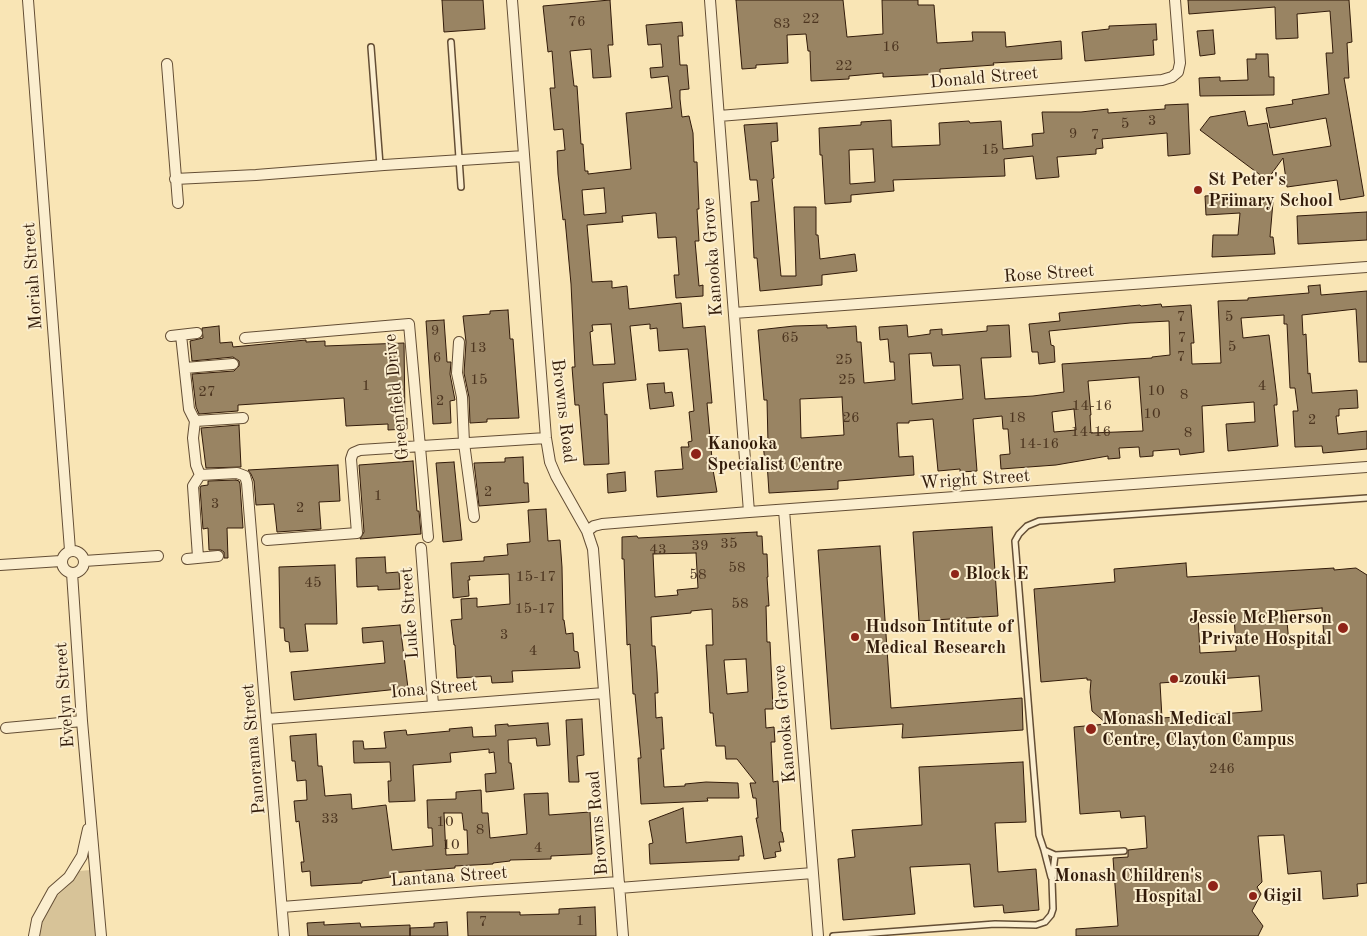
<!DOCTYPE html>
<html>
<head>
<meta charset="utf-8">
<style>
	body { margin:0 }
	canvas { display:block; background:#f9e5b5 }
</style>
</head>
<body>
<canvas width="1367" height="936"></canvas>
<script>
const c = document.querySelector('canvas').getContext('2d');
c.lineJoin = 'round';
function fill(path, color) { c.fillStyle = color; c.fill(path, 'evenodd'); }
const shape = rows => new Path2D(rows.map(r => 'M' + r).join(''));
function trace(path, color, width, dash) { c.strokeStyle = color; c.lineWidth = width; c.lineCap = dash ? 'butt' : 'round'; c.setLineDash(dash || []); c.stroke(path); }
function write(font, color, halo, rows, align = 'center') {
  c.font = font + ' "Old Standard TT",serif'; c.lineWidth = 4; c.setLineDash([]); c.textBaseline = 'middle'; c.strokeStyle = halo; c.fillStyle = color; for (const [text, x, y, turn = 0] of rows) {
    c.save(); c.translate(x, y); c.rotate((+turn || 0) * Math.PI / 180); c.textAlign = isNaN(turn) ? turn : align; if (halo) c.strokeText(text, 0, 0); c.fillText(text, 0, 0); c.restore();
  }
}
fill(shape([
	[91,870,96,936,37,936,39,927,54,899,69,885,79,871]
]), '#d7c398');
const building = shape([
	[442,0,483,0,485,29,444,32,442,0],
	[610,0,613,45,608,45,611,77,593,78,591,49,570,51,574,86,577,86,581,144,583,144,585,171,588,171,588,174,631,169,626,113,672,108,668,76,651,78,650,68,663,67,661,44,648,45,646,25,682,22,683,36,678,36,680,65,687,65,689,89,680,90,680,99,682,117,689,116,693,133,694,162,697,162,699,209,697,209,699,241,695,241,699,286,703,285,703,296,676,298,674,275,679,275,676,237,658,238,656,213,654,213,622,216,623,222,587,225,592,282,612,281,612,288,627,286,629,309,681,303,683,328,705,326,712,403,707,403,713,470,717,492,657,497,655,471,683,469,681,447,689,447,688,442,692,441,689,412,694,411,688,349,659,351,657,328,650,329,650,324,630,326,636,380,603,383,605,415,607,414,609,464,584,465,579,405,575,405,572,367,575,367,571,284,565,219,563,220,558,174,557,151,565,150,563,129,554,130,550,88,555,88,552,51,548,52,543,6,610,0],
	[604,188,606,213,584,215,582,190,604,188],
	[611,324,615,364,593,365,590,332,593,331,592,325,611,324],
	[736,0,843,0,847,37,883,34,882,0,918,0,918,5,934,5,937,43,973,41,972,32,1005,32,1006,47,1061,41,1062,59,993,63,994,65,940,69,940,74,883,77,883,73,849,76,849,79,811,81,810,51,808,51,806,34,787,35,788,63,756,65,756,68,742,69,736,0],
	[1188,0,1349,0,1352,42,1347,43,1349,78,1344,78,1364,196,1340,200,1337,180,1287,187,1283,158,1267,180,1200,130,1210,117,1245,111,1248,126,1267,123,1273,155,1331,146,1326,118,1270,128,1266,108,1293,104,1292,100,1329,94,1326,53,1333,53,1330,11,1297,14,1298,38,1276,39,1275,7,1189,14,1188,0],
	[1156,24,1157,40,1153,40,1154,55,1085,61,1082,32,1109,29,1109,26,1156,24],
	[1213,30,1215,54,1200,56,1197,31,1213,30],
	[1256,54,1268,54,1269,77,1274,77,1274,95,1200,96,1199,78,1220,77,1220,81,1248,80,1247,59,1256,59,1256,54],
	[1188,104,1190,154,1168,156,1167,133,1102,139,1103,148,1096,149,1096,154,1057,157,1059,177,1036,179,1033,156,1004,159,1005,176,893,180,894,191,851,195,851,202,825,204,822,155,820,155,819,128,861,125,861,122,891,120,892,147,940,145,939,123,969,121,970,123,1001,121,1003,149,1033,146,1032,134,1044,133,1042,112,1081,112,1108,109,1108,113,1165,109,1165,105,1188,104],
	[873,149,875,182,850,184,849,150,873,149],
	[777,123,778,141,771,142,774,178,772,179,781,276,796,276,794,207,816,207,816,235,818,235,820,259,855,254,857,271,822,275,822,285,760,291,757,258,754,258,751,202,759,201,757,180,750,180,744,125,777,123],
	[1236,194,1236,196,1273,202,1270,237,1273,237,1275,254,1212,257,1213,235,1238,235,1240,213,1206,215,1205,196,1236,194],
	[1367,212,1367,240,1298,244,1297,216,1367,212],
	[1320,285,1321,295,1367,291,1367,362,1359,362,1356,309,1302,315,1303,335,1306,334,1308,374,1310,373,1312,393,1357,390,1358,408,1339,409,1339,416,1336,416,1338,434,1367,431,1367,449,1323,453,1322,446,1295,447,1293,411,1298,411,1295,388,1290,388,1287,324,1284,324,1284,315,1241,318,1243,338,1269,335,1277,399,1277,405,1274,405,1278,446,1228,451,1226,424,1255,422,1254,402,1202,406,1204,452,1180,455,1179,449,1153,451,1153,456,1140,457,1139,447,1119,448,1120,458,1108,459,1108,456,1056,465,1001,469,1000,455,1010,454,1008,429,1003,429,1002,416,973,419,977,471,960,472,960,469,938,471,933,419,909,421,909,423,897,423,899,457,913,456,914,475,838,481,838,489,769,493,767,462,765,463,763,443,768,443,767,400,764,400,758,330,794,326,827,325,827,328,856,326,857,342,861,342,864,383,895,380,894,362,890,362,888,339,880,340,879,327,907,325,908,337,930,334,930,330,942,329,942,335,987,331,987,326,1009,325,1011,357,981,358,985,399,1033,396,1064,392,1062,364,1152,358,1152,357,1170,355,1169,321,1130,323,1049,331,1051,345,1054,346,1055,362,1039,364,1038,352,1032,352,1029,324,1060,321,1059,313,1140,305,1141,306,1161,304,1162,307,1191,305,1194,343,1191,343,1192,364,1221,363,1218,301,1248,300,1248,298,1309,293,1308,286,1320,285],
	[931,353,933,366,960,365,963,399,912,404,909,354,931,353],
	[1139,377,1143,431,1091,433,1090,415,1091,415,1088,381,1139,377],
	[842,397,844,435,801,438,800,399,842,397],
	[1074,409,1076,430,1054,432,1052,412,1074,409],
	[508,310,510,339,513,339,519,418,487,419,487,422,470,423,469,397,464,373,466,342,463,316,490,314,490,311,508,310],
	[444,320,447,362,451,362,450,374,455,400,450,401,451,423,433,424,426,321,444,320],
	[219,326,220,343,232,342,233,347,306,340,306,342,325,341,325,346,404,343,405,419,407,418,407,429,388,430,388,424,346,426,344,398,238,405,238,411,199,414,196,407,192,374,234,371,239,366,239,361,233,357,192,361,190,341,203,338,202,328,219,326],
	[664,383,665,393,672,392,674,406,650,409,647,384,664,383],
	[239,425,241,467,206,468,201,428,239,425],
	[523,457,524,483,528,483,529,502,479,506,474,463,505,462,505,458,523,457],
	[413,461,417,511,419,511,421,534,360,539,364,532,359,465,413,461],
	[454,462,462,540,443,542,436,463,454,462],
	[338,465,340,501,319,502,321,529,277,532,274,504,256,505,254,481,251,474,248,470,338,465],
	[625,472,626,491,608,493,607,474,625,472],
	[236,480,239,481,240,484,243,528,227,528,228,558,224,558,224,552,221,550,209,550,208,528,203,529,200,488,201,486,208,485,208,481,236,480],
	[546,509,548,541,560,540,562,567,563,620,564,620,566,634,573,633,574,651,578,652,580,668,512,671,513,682,492,683,491,676,457,678,455,645,454,645,451,620,462,619,461,599,477,598,477,607,510,604,509,574,469,576,470,580,468,580,469,596,453,598,451,563,484,561,484,557,508,555,507,544,530,542,528,510,546,509],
	[992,527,998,616,919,621,913,532,992,527],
	[757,532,757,536,762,536,763,554,767,554,768,577,767,577,769,606,766,606,767,642,770,642,773,709,765,709,766,728,774,727,775,742,771,742,773,782,778,781,781,832,782,832,784,842,779,842,781,851,775,852,776,857,764,859,756,818,758,818,756,798,753,798,750,783,756,783,737,759,726,759,725,746,716,746,713,713,710,713,706,645,713,645,712,609,691,611,691,613,651,617,652,646,655,646,657,672,658,693,655,693,656,718,662,717,664,749,661,749,664,787,685,786,685,784,706,782,738,783,739,798,707,798,708,801,641,804,638,758,641,758,635,694,633,694,630,644,627,645,624,559,622,559,622,537,637,536,638,538,757,532],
	[696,553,698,588,677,590,678,595,655,597,653,554,696,553],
	[746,659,748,692,727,694,724,660,746,659],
	[880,546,891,708,1022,698,1023,730,902,738,903,724,831,729,818,550,880,546],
	[385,557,386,573,399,572,400,589,378,590,378,586,357,587,356,558,385,557],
	[1186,563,1187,577,1334,568,1334,570,1356,568,1367,575,1367,883,1357,884,1358,896,1323,899,1321,871,1288,874,1284,835,1258,836,1262,882,1257,887,1261,894,1252,911,1263,926,1258,936,1076,936,1076,929,1118,926,1113,858,1128,857,1128,850,1147,848,1145,816,1121,818,1120,811,1080,814,1074,727,1107,724,1092,711,1090,692,1091,680,1087,680,1087,678,1041,682,1034,589,1115,582,1114,569,1186,563],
	[1322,608,1324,640,1289,643,1286,611,1322,608],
	[1234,614,1236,651,1200,653,1198,616,1234,614],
	[1259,676,1262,711,1162,718,1160,683,1259,676],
	[335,565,337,624,305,624,308,651,290,652,289,642,285,641,284,628,280,628,279,567,335,565],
	[400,625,408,688,294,700,291,672,385,663,383,641,363,643,362,628,400,625],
	[582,719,584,755,577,756,579,782,569,782,566,720,582,719],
	[548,723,550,745,537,746,536,738,508,740,509,763,511,763,514,789,486,792,485,774,496,773,494,752,489,753,489,749,450,753,451,762,413,765,415,801,389,802,388,781,391,781,390,762,354,763,353,741,363,741,364,749,386,748,384,732,406,730,407,735,450,731,449,729,472,727,473,737,496,736,495,725,508,724,508,726,548,723],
	[316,734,318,766,322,766,325,796,351,794,352,809,386,805,392,850,433,846,432,828,428,828,427,800,456,799,456,792,481,790,482,813,488,813,490,838,527,834,524,794,548,793,549,815,590,812,592,854,551,856,551,859,510,860,510,861,493,863,493,864,455,866,455,868,390,873,391,877,362,881,362,883,311,886,310,871,302,872,301,862,304,862,299,821,296,822,294,801,307,800,306,780,297,781,295,761,292,761,290,736,316,734],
	[444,813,462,813,464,830,467,830,468,854,446,855,444,813],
	[1023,762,1026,822,995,823,998,872,1036,869,1039,910,1004,913,1003,905,974,907,970,864,910,867,915,914,843,920,838,859,855,857,852,830,922,825,919,767,1023,762],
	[683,808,686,843,742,836,744,856,739,856,739,860,650,864,649,844,653,843,649,821,683,808],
	[595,907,596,936,468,936,467,912,520,912,520,915,559,914,559,909,595,907],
	[324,922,324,925,360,923,361,927,410,925,410,936,308,936,307,923,324,922],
	[447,922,448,936,410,936,410,928,434,927,434,923,447,922]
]);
fill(building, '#998463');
trace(building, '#321b0a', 1);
const lane = shape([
	[451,42,461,187],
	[371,47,380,165],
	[1044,850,1051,877],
	[1124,851,1055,855,1044,850,1039,835,1015,541,1019,534,1027,526,1039,521,1367,498],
	[833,936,995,924,1036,925,1045,922,1051,915,1053,909,1052,880,1055,855]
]);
const street = shape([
	[28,0,70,550],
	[512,0,546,438,550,462,556,476,587,531,593,549,623,936],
	[710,0,749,512],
	[167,64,178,203],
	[719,116,1162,80,1172,77,1178,72,1180,63,1175,0],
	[175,179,256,175,384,165,524,156],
	[734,313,1367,267],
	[181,335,189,409,195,421,193,438,196,465,200,475,193,486,198,557],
	[171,336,197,333],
	[245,338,409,324,428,537],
	[459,342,457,373,462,397,464,443,474,517],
	[185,368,233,364],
	[195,421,243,418],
	[200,475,237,473,245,476,247,483,284,936],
	[784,510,818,936],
	[587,531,594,526,602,524,749,512,1367,467],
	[267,540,357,533,351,459,353,453,360,450,546,438],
	[421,548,433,705],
	'62 562a11 11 0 1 1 22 0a11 11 0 1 1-22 0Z',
	[187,559,218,556],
	[84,561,158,556],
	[0,565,61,561],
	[72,573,82,721,101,936],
	[267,719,604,693],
	[6,728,82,721],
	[619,888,813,873],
	[282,907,482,891,619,882],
	[34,936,37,920,53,891,69,877,82,856,88,829]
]);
trace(lane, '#644e35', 8);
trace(street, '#644e35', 12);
trace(lane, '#fbeecf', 5);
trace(street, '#fbeecf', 10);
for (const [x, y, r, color] of [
	[1198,190,5,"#8f2418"],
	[696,454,6,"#8f2418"],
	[955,574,5,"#8f2418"],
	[1343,628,6,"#8f2418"],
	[855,637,5,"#8f2418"],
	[1174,679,5,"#8f2418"],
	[1091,729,6,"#8f2418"],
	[1213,886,6,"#8f2418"],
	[1253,896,5,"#8f2418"]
]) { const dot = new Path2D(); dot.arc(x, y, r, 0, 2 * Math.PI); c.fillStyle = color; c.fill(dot); trace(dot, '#fbeecf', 2); }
write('15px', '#4c3520', null, [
	["22",811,19],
	["76",577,22],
	["83",782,24],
	["16",891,47],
	["22",844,66],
	["3",1152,121],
	["5",1125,124],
	["9",1073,134],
	["7",1095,135],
	["15",990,150],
	["7",1181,317],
	["5",1229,317],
	["9",435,331],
	["65",790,338],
	["7",1182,338],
	["5",1232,347],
	["13",478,348],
	["7",1181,357],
	["6",437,358],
	["25",844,360],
	["15",479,380],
	["25",847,380],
	["1",366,386],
	["4",1262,386],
	["10",1156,391],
	["27",207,392],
	["8",1184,395],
	["2",440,401],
	["14-16",1092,406],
	["10",1152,414],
	["26",851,418],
	["18",1017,418],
	["2",1312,420],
	["14-16",1091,432],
	["8",1188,433],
	["14-16",1039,444],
	["2",488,492],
	["1",378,496],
	["3",215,504],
	["2",300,508],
	["35",729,544],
	["39",700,546],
	["43",658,550],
	["58",737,568],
	["58",698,575],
	["15-17",536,577],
	["45",313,583],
	["58",740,604],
	["15-17",535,609],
	["3",504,635],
	["4",533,651],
	["246",1222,769],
	["33",330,819],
	["10",445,822],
	["8",480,830],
	["10",451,845],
	["4",538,848],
	["1",580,921],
	["7",483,922]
]);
write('18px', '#321b0a', '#fbeecf', [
	["Donald Street",984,78,-5],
	["Kanooka Grove",713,257,-94],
	["Rose Street",1049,274,-4],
	["Moriah Street",33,276,-94],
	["Greenfield Drive",397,397,-96],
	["Browns Road",563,411,83],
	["Wright Street",975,480,-4],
	["Luke Street",410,613,-94],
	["Iona Street",434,689,-5],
	["Evelyn Street",65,695,-94],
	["Kanooka Grove",785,724,-95],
	["Panorama Street",254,749,-95],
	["Browns Road",598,823,-95],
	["Lantana Street",449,877,-4]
]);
write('bold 18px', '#321b0a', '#fbeecf', [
	["St Peter's",1208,180],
	["Primary School",1208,201],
	["Kanooka",707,444],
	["Specialist Centre",707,465],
	["Block E",965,574],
	["Jessie McPherson",1332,618,"right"],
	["Private Hospital",1332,639,"right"],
	["Hudson Intitute of",865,627],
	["Medical Research",865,648],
	["zouki",1184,679],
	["Monash Medical",1102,719],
	["Centre, Clayton Campus",1102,740],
	["Monash Children's",1202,876,"right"],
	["Hospital",1202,897,"right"],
	["Gigil",1263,896]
], 'left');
</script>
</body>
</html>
